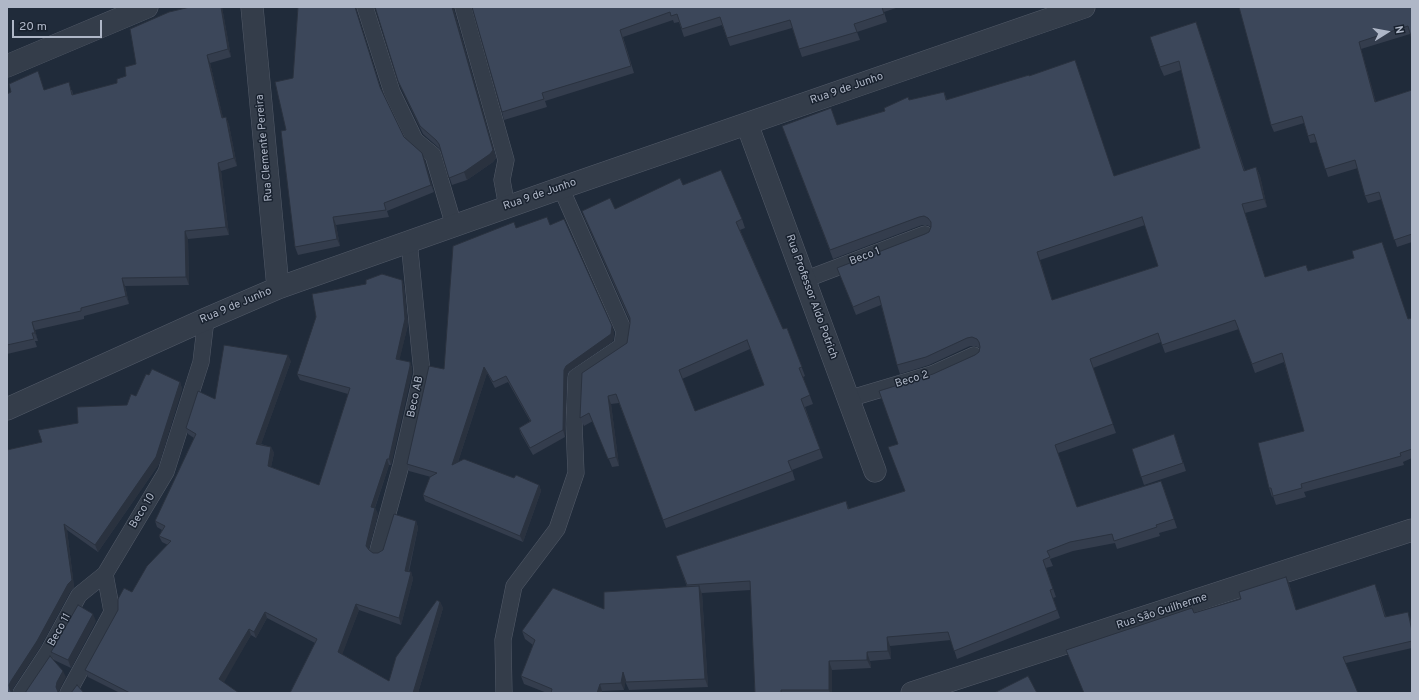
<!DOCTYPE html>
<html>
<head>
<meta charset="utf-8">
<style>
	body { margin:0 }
	#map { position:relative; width:1419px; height:700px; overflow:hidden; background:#202b3a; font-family:Overpass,sans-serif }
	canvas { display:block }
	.frame { position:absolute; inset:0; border:8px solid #afb7c7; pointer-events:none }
	.north { position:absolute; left:1367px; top:12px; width:40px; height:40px; -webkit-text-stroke:3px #19222f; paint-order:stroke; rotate:79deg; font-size:11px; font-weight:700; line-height:16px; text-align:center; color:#afb7c7 }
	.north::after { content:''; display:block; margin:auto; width:14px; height:18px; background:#afb7c7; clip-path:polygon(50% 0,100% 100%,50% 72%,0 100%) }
	.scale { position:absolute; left:12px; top:20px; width:90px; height:18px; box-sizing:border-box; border:2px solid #afb7c7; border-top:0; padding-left:5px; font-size:12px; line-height:14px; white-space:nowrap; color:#afb7c7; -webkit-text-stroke:3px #19222f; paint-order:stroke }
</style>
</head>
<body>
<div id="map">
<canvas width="1419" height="700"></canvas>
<div class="frame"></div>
<div class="north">N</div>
<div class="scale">20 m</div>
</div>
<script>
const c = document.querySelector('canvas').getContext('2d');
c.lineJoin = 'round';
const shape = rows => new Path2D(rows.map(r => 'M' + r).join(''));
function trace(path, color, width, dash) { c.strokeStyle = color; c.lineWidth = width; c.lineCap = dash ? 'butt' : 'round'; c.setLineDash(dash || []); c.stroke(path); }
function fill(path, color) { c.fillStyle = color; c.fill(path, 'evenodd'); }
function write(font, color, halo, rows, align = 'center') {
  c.font = font + ' Overpass,sans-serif'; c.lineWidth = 3; c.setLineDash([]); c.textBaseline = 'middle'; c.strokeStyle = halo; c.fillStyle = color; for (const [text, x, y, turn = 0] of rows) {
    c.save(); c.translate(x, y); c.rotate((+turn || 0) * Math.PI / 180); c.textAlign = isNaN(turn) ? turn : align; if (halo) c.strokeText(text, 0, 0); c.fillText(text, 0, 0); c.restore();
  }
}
const lane = shape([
	[365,7,392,92,415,140,433,155,454,226],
	[463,7,506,160,502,180,507,207],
	[804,280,925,234],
	[848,399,932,374,974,355],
	[378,550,401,465,422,373,409,241],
	[21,693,48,652,79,595,105,574],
	[68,693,112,612,105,574,166,472,201,362,206,319],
	[504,693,503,640,514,586,557,529,576,473,574,424,576,377,622,346,624,331,561,188]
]);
const street = shape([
	[252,7,278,288],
	[7,66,147,7],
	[747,124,875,471],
	[7,409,206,319,278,288,561,188,1084,7],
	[912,693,1412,530]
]);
trace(lane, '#525a68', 17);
trace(street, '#525a68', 23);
trace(lane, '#343d4a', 16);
trace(street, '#343d4a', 22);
fill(shape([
	[222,7,231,57,210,63,223,118,226,117,229,125,237,166,221,171,229,235,188,239,189,285,125,286,129,304,84,316,84,319,35,330,38,341,35,341,37,347,7,354,7,94,44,90,72,90,73,95,117,83,126,76,136,64],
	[298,7,356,7,356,10,381,89,404,137,422,153,434,192,387,211,389,217,336,225,340,246,298,255,295,247,286,130,293,78],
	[472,7,899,7,884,12,887,22,857,32,860,40,802,57,792,28,730,46,722,25,684,37,679,22,674,23,673,20,623,37,634,73,545,101,547,107,504,120,502,112],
	[1239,7,1412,7,1410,34,1361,49,1376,102,1412,90,1412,242,1397,247,1382,199,1368,203,1365,196,1358,168,1328,177,1317,142,1310,143,1304,123,1274,132,1271,125],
	[454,10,496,158,493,162,467,180,452,185,441,151,439,148,423,134,401,88,398,81],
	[1199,31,1245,171,1256,167,1260,176,1267,207,1245,213,1265,277,1308,271,1408,319,1412,318,1412,458,1403,462,1404,465,1304,492,1306,497,1276,505,1273,496,1272,497,1269,488,1304,431,1284,362,1255,373,1239,329,1165,353,1161,342,1093,368,1116,433,1058,453,1077,507,1164,489,1177,528,1159,533,1160,536,1117,549,1115,543,1073,551,1050,559,1053,566,1046,568,1056,597,1053,598,1060,618,957,659,951,640,890,646,891,659,870,661,871,668,832,670,832,693,755,693,751,590,702,593,708,687,629,690,625,681,624,690,602,691,602,693,547,693,524,684,521,676,533,645,525,639,522,631,687,587,676,556,846,501,849,509,905,491,898,444,933,374,975,355,979,352,980,348,975,346,970,346,929,365,900,374,897,365,881,305,856,315,837,268,925,234,929,232,931,227,927,225,922,225,833,259,782,126,837,125,885,111,909,100,944,92,947,100,1029,76,1114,176,1200,148,1181,70,1164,76,1160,67],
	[1145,225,1158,266,1052,300,1040,260],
	[683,185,742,219,745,228,740,230,783,329,787,328,805,376,803,377,813,404,805,407,823,458,792,470,795,480,666,528,619,403,611,404,619,466,612,467,593,421,584,426,580,418,627,343,630,323,630,321,585,219,582,211,615,209],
	[750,349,764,385,695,411,682,379],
	[550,225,614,332,613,341,568,372,567,377,565,437,533,455,521,434,519,428,530,421,508,382,495,388,487,373,458,462,514,478,539,485,541,491,523,542,425,501,423,495,431,477,409,471,407,464,444,369,516,228],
	[402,280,404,286,408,325,399,360,410,362,412,368,412,372,391,465,389,465,375,508,378,514,369,548,369,550,373,553,378,553,383,550,416,521,418,528,409,572,411,572,413,579,401,625,359,610,342,654,389,681,440,602,443,608,418,693,290,693,315,643,267,618,256,638,251,635,223,682,239,693,120,693,88,677,85,670,132,592,168,545,162,542,159,536,162,530,157,527,155,521,194,438,188,434,186,428,215,399,291,361,261,444,271,447,274,453,271,467,319,485,348,394,300,380,297,374],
	[149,375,180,382,182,389,159,464,98,552,67,530,74,587,71,590,40,647,13,688,12,692,7,693,42,442,78,423,127,405,136,396],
	[1174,434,1186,471,1144,485,1132,449],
	[1289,583,1296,610,1378,591,1386,617,1410,618,1412,628,1412,648,1346,663,1194,613],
	[96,621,71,668,54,660,51,652]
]), '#343d4d');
fill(shape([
	[221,7,222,7,231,57,228,49],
	[452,7,454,7,454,10,496,158,493,162,467,180,464,172],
	[1359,42,1361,49,1378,110,1375,102],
	[207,55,210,63,225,126,222,118],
	[226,117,229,125,237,166,234,158],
	[422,153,425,160,434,192,431,185],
	[218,163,221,171,229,235,226,227],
	[1256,167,1260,176,1267,207,1264,199],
	[1242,204,1245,213,1268,286,1265,277],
	[333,217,336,225,340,246,337,239],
	[185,231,188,239,189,285,186,277],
	[1037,252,1040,260,1055,308,1052,300],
	[122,278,125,286,129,304,126,296],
	[402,280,404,286,408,325,398,366,396,359],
	[32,322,35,330,38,341,35,333],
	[612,326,614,332,613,341,568,372,567,377,565,437,563,430,564,370,566,366],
	[288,355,291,361,259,450,256,444],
	[410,362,412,368,412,372,391,465,389,459],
	[484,367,487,373,455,471,452,465],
	[180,382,182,389,159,464,98,552,95,545],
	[608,396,611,404,619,466,616,457],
	[271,447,274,453,270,472,268,466],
	[387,459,389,465,373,513,371,507],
	[539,485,541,491,523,542,520,536],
	[375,508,378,514,369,548,369,552,366,546,367,541],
	[416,521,418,528,407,577,405,571],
	[64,524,67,530,74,587,71,590,40,647,13,688,12,692,10,690,9,685],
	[411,572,413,579,401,625,399,618],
	[1286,577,1289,583,1298,616,1296,610],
	[699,586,702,594,708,687,705,679],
	[440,602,443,608,418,693,413,693],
	[356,604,359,610,341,658,338,652],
	[265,612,267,618,256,638,254,632],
	[93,614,96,621,71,668,68,660],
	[249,629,251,635,222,686,219,679],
	[887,637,890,646,891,659,888,651],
	[867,652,870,661,871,668,867,660],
	[829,661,832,670,832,693,830,693,829,690],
	[63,671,66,677,58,693,56,687,57,682],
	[623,672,626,679,624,690,621,683],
	[600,684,602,691,602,693,597,693]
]), '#2a323f');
const building = shape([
	[190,7,221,7,228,49,207,55,222,118,226,117,234,158,218,163,226,227,185,231,186,277,122,278,126,296,81,308,81,311,32,322,35,333,32,333,34,339,7,345,7,94,11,92,9,84,38,71,44,90,69,82,72,95,117,83,117,79,126,76,125,67,136,64,130,29,169,12,190,7],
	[298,7,355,7,380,87,404,137,422,153,431,185,384,203,386,210,333,217,337,239,295,247,281,131,286,130,275,82,293,78,298,7],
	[375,7,452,7,493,150,490,154,464,172,449,178,439,144,436,140,420,126,398,81,375,7],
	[472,7,882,7,884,14,854,24,857,32,799,49,790,20,727,38,720,17,682,29,677,14,671,16,670,12,620,30,631,66,542,93,544,99,502,112,472,7],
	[1239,7,1412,7,1412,40,1408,26,1359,42,1375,102,1412,90,1412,234,1394,240,1379,192,1365,196,1355,160,1325,169,1314,134,1308,136,1302,116,1271,125,1239,7],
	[1196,22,1244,171,1256,167,1264,199,1242,204,1265,277,1306,265,1308,271,1354,258,1352,251,1382,242,1408,319,1412,318,1412,449,1400,453,1401,456,1301,484,1302,488,1273,496,1271,488,1269,488,1258,443,1304,431,1282,353,1252,364,1235,320,1162,345,1158,333,1090,359,1113,424,1055,445,1077,507,1161,481,1174,519,1156,525,1157,527,1114,541,1112,534,1070,542,1047,551,1050,557,1043,560,1053,589,1050,590,1057,610,954,651,948,632,887,637,888,651,867,652,867,660,829,661,829,690,781,690,781,693,755,693,750,581,687,585,676,556,846,501,848,509,905,491,888,447,898,444,879,391,933,374,975,355,979,352,980,347,979,342,977,339,972,337,967,338,926,357,897,365,879,296,853,307,837,268,925,234,929,232,931,227,931,222,928,218,924,216,919,217,830,250,782,126,831,108,837,125,885,111,884,108,908,97,909,100,944,92,946,100,1029,75,1029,76,1075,60,1114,176,1200,148,1179,61,1160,67,1150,37,1196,22],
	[1142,217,1158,266,1052,300,1037,252,1142,217],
	[721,170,742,219,736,222,783,329,787,328,802,367,799,368,810,395,801,399,820,449,788,461,792,471,663,520,616,394,608,396,616,457,608,459,589,413,580,418,582,373,627,343,630,323,630,318,582,211,610,198,615,209,680,178,683,185,721,170],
	[747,340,764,385,695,411,679,370,747,340],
	[547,217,550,225,564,219,612,326,611,334,566,366,564,370,563,430,530,448,519,428,531,421,506,376,493,382,484,367,452,465,464,459,514,478,516,475,539,485,520,536,423,495,430,477,437,473,407,464,429,366,444,369,453,246,514,222,516,228,547,217],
	[382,274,402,280,405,319,396,359,410,362,410,366,389,459,387,459,371,507,375,508,367,541,366,546,369,550,373,553,378,553,383,550,394,514,416,521,405,571,411,572,399,618,356,604,338,652,389,681,396,657,437,600,440,602,413,693,290,693,317,639,265,612,254,632,249,629,219,679,239,693,130,693,85,670,118,610,118,599,124,588,132,592,147,566,171,541,159,536,165,526,155,521,196,434,186,428,198,391,215,399,224,345,288,355,256,444,271,447,268,466,319,485,350,388,297,374,316,317,312,294,366,284,366,280,382,274],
	[152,369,180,382,156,457,95,545,64,524,72,580,68,584,37,641,11,681,9,685,10,690,12,693,7,693,7,450,42,442,38,430,78,423,77,407,127,405,131,394,136,396,146,374,149,375,152,369],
	[1174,434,1183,463,1141,477,1132,449,1174,434],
	[1286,577,1296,610,1375,584,1385,617,1408,612,1412,631,1412,641,1343,657,1358,693,1084,693,1066,650,1192,608,1194,613,1241,599,1239,592,1286,577],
	[699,586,705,679,626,682,623,672,621,683,600,684,597,693,551,693,552,689,521,676,535,640,522,631,553,588,604,609,604,592,699,586],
	[78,605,93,614,68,660,51,652,78,605],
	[50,656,63,671,57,682,56,687,58,692,59,693,25,693,50,656],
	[1028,676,1037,693,994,693,1028,676],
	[77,685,84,693,71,693,77,685]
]);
fill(building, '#3c475a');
trace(building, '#2a323f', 1);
write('11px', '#afb7c7', '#19222f', [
	["Rua 9 de Junho",847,89,-19],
	["Rua Clemente Pereira",265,148,-95],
	["Rua 9 de Junho",540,195,-19],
	["Beco 1",865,257,-21],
	["Rua Professor Aldo Potrich",811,297,70],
	["Rua 9 de Junho",236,306,-23],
	["Beco 2",912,380,-17],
	["Beco AB",416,397,-78],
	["Beco 10",143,511,-59],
	["Rua São Guilherme",1162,612,-18],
	["Beco 11",60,630,-61]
]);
</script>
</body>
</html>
